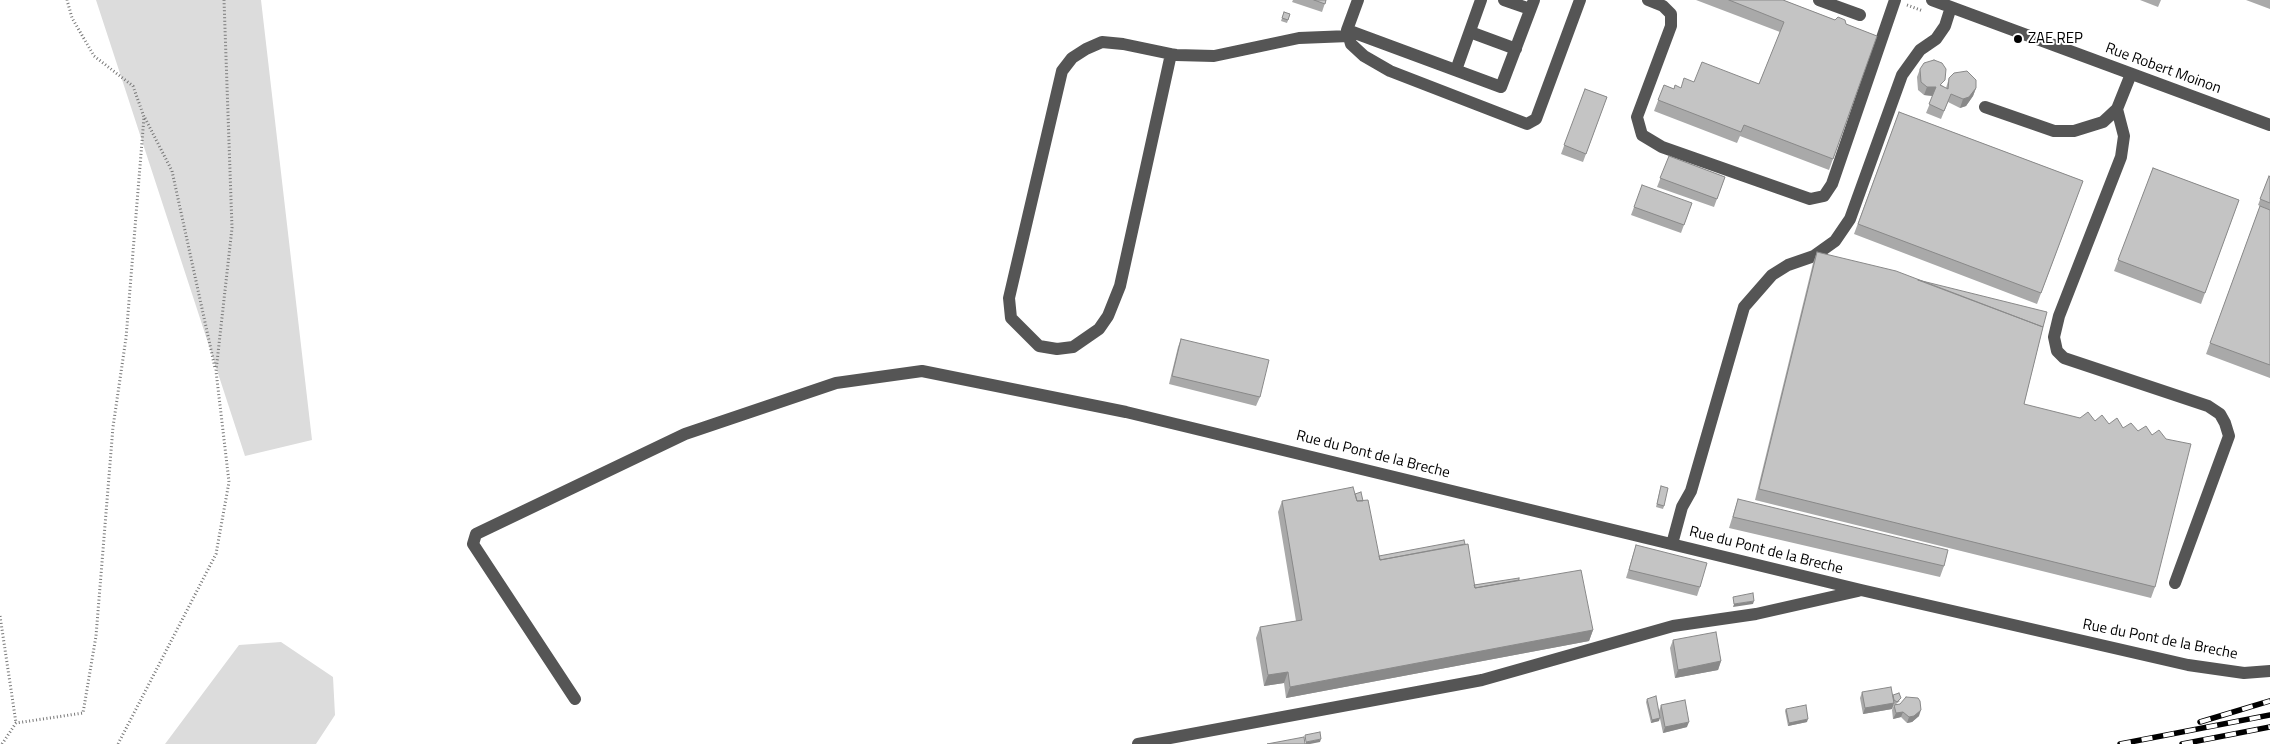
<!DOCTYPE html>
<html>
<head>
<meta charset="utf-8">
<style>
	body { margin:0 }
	canvas { display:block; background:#fff }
</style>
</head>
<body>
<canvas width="2270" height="744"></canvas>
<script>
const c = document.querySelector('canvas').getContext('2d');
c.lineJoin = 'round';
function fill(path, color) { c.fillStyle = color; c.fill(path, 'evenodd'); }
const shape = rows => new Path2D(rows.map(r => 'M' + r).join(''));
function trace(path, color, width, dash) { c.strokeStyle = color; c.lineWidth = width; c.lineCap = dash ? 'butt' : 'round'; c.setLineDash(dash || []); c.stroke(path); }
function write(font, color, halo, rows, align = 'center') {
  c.font = font + ' "Titillium Web",sans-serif'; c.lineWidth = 4; c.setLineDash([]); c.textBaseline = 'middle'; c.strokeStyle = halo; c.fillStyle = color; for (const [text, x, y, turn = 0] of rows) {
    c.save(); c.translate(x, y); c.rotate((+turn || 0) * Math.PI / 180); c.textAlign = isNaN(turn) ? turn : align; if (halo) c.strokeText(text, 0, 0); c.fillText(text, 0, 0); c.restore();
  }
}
fill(shape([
	[96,0,261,0,312,440,245,456],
	[281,642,333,677,335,715,316,744,165,744,239,645]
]), '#dcdcdc');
trace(shape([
	[1907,5,1923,11],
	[145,118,172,171,215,368],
	[0,616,16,723],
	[2,744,16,723,83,713,96,636,113,427,126,338,144,117,133,86,94,56,72,18,67,0],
	[118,744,216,554,229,482,216,371,232,228,224,0]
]), '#777', 3, [1, 2.5]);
trace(shape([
	[1358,0,1347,30,1351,44,1364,56,1390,71,1527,124,1536,119,1580,0],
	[1504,0,1530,9],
	[1648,0,1663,6,1671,14,1671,26,1637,117,1642,135,1662,147,1810,199,1824,196,1832,184,1895,0],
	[1819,0,1860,15],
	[1932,0,2270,125],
	[1347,30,1501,87,1534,0],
	[1470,32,1516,49],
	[1171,54,1120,286,1108,316,1099,329,1073,347,1057,349,1039,346,1011,318,1009,298,1062,71,1072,58,1086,49,1102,42,1123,44,1171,54,1176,55,1214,56,1299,38,1349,36],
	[1456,70,1481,0],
	[1985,107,2054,131,2074,131,2103,122,2117,109,2131,74],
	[2117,109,2124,136,2121,157,2059,316,2054,337,2057,351,2064,358,2208,406,2220,414,2225,423,2229,436,2175,583],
	[1672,544,1682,507,1691,491,1744,307,1772,275,1788,265,1814,256,1835,241,1850,219,1902,75,1920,50,1936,39,1945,26,1951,7],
	[575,699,473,544,476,534,685,434,836,383,922,371,1126,412,1861,590,2188,665,2244,673,2270,671],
	[1138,744,1482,680,1673,626,1756,614,1858,591]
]), '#555', 12);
const rail = shape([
	[2200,722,2270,701],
	[2120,744,2270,715],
	[2182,744,2270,727]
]);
trace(rail, '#000', 5.5);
trace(rail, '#fff', 4, [11]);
fill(shape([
	[1293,0,1326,0,1322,12,1292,2],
	[1696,0,1783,0,1877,36,1829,170,1740,136,1737,143,1654,111,1664,85,1674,89,1681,88,1694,82,1759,84,1780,32],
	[2140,0,2161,0,2158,7],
	[2246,0,2270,0,2270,9],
	[1284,12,1290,14,1287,23,1281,21],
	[1920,69,1943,86,1946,88,1949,78,1976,88,1973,96,1966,106,1960,108,1948,102,1941,119,1926,113,1933,96,1924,95,1918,90,1917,77],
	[1585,89,1607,97,1583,162,1561,154],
	[1899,112,2083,181,2037,304,1854,234],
	[1669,156,1725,177,1714,207,1657,187],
	[2153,168,2239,200,2201,304,2114,271],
	[2269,176,2270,177,2270,210,2258,205],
	[1692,203,1681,233,1631,215,1634,207],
	[2260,206,2270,210,2270,378,2206,354],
	[1817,252,2043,327,2024,404,2155,587,2151,598,1755,500,1813,263],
	[1181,339,1260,397,1256,406,1169,384,1178,347],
	[1660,489,1664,506,1663,509,1656,507],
	[1355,494,1363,501,1379,556,1474,585,1519,580,1593,630,1589,641,1286,698,1284,683,1264,686,1256,638,1260,627,1296,621,1278,512,1282,501],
	[1738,499,1944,566,1940,577,1729,528],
	[1636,545,1700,587,1697,596,1626,578],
	[1673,640,1721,661,1718,670,1675,678,1670,648],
	[1862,692,1893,696,1900,701,1896,704,1919,716,1912,722,1907,723,1901,717,1893,719,1892,710,1894,705,1895,705,1894,704,1892,709,1863,714,1860,698],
	[1647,699,1659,711,1661,705,1687,727,1663,733,1659,714,1659,721,1651,723,1646,702],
	[1786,709,1807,722,1788,726,1785,711]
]), '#a9a9a9');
fill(shape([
	[1927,87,1936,87,1933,96,1924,95],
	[1976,88,1973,96,1966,106,1960,108,1963,99],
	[1754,601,1753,604,1733,607,1734,604],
	[1593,630,1589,641,1286,698,1290,687],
	[1721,661,1718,670,1675,678,1678,670],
	[1288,672,1284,683,1264,686,1268,675],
	[1894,703,1892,709,1863,714,1865,708],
	[1921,710,1919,716,1912,722,1907,723,1909,717],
	[1903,712,1901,717,1893,719,1896,713],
	[1660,718,1659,721,1651,723,1652,720],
	[1808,719,1807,722,1788,726,1789,723],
	[1689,722,1687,727,1663,733,1665,727],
	[1321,739,1320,742,1310,744,1305,744,1306,742]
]), '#898989');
const building = shape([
	[1314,0,1326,0,1325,4,1314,0],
	[1729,0,1783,0,1835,20,1838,17,1845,20,1846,24,1877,36,1833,159,1744,125,1741,132,1658,100,1664,85,1674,89,1675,85,1681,88,1684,78,1694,82,1702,62,1759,84,1784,22,1729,0],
	[1284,12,1290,14,1288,20,1282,18,1284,12],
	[1934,60,1942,63,1946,69,1945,80,1940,85,1948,89,1949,78,1954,73,1967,71,1976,80,1976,88,1969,97,1963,99,1951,94,1944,111,1929,104,1936,87,1927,87,1921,82,1920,69,1924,63,1934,60],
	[1585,89,1607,97,1586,154,1564,145,1585,89],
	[1899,112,2083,181,2041,293,1858,224,1899,112],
	[1669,156,1725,177,1717,199,1660,178,1669,156],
	[2153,168,2239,200,2205,293,2118,260,2153,168],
	[2269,176,2270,177,2270,203,2260,199,2269,176],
	[1642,185,1692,203,1684,225,1634,207,1642,185],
	[2260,206,2270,210,2270,365,2210,343,2260,206],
	[1817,252,1896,271,2043,327,2024,404,2080,418,2088,412,2095,421,2102,415,2109,424,2117,418,2123,428,2131,423,2138,431,2146,426,2152,435,2159,430,2166,439,2191,444,2155,587,1759,489,1817,252],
	[1918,280,2047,312,2043,327,1918,280],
	[1181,339,1269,360,1260,397,1172,376,1181,339],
	[1661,486,1668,488,1664,506,1657,504,1661,486],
	[1353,487,1357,501,1368,500,1380,560,1468,544,1475,588,1581,570,1593,630,1290,687,1288,672,1268,675,1260,627,1302,620,1282,501,1353,487],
	[1361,492,1363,501,1357,501,1355,494,1361,492],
	[1738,499,1948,550,1944,566,1733,517,1738,499],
	[1464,540,1465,544,1380,560,1379,556,1464,540],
	[1636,545,1707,563,1700,587,1629,570,1636,545],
	[1519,578,1519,580,1475,588,1474,585,1519,578],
	[1753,593,1754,601,1734,604,1733,597,1753,593],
	[1716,632,1721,661,1678,670,1673,640,1716,632],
	[1891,687,1894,703,1865,708,1862,692,1891,687],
	[1899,693,1901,698,1897,702,1894,700,1893,695,1899,693],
	[1656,696,1660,718,1652,720,1647,699,1656,696],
	[1906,697,1918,698,1920,701,1921,710,1914,716,1909,717,1903,712,1896,713,1894,705,1900,704,1906,697],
	[1685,700,1689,722,1665,727,1661,705,1685,700],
	[1806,705,1808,719,1789,723,1786,709,1806,705],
	[1320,732,1321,739,1306,742,1305,735,1320,732],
	[1304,737,1305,744,1267,744,1304,737]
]);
fill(building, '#c4c4c4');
trace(building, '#898989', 1);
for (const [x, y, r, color] of [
	[2018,39,5,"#000"]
]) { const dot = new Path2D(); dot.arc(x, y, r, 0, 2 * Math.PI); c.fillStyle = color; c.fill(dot); trace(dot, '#fff', 2); }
write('15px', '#000', '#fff', [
	["ZAE REP",2028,39]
], 'left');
write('15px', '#000', '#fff', [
	["Rue Robert Moinon",2163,69,20],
	["Rue du Pont de la Breche",1373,455,14],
	["Rue du Pont de la Breche",1766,551,14],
	["Rue du Pont de la Breche",2160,640,11]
]);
</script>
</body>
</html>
